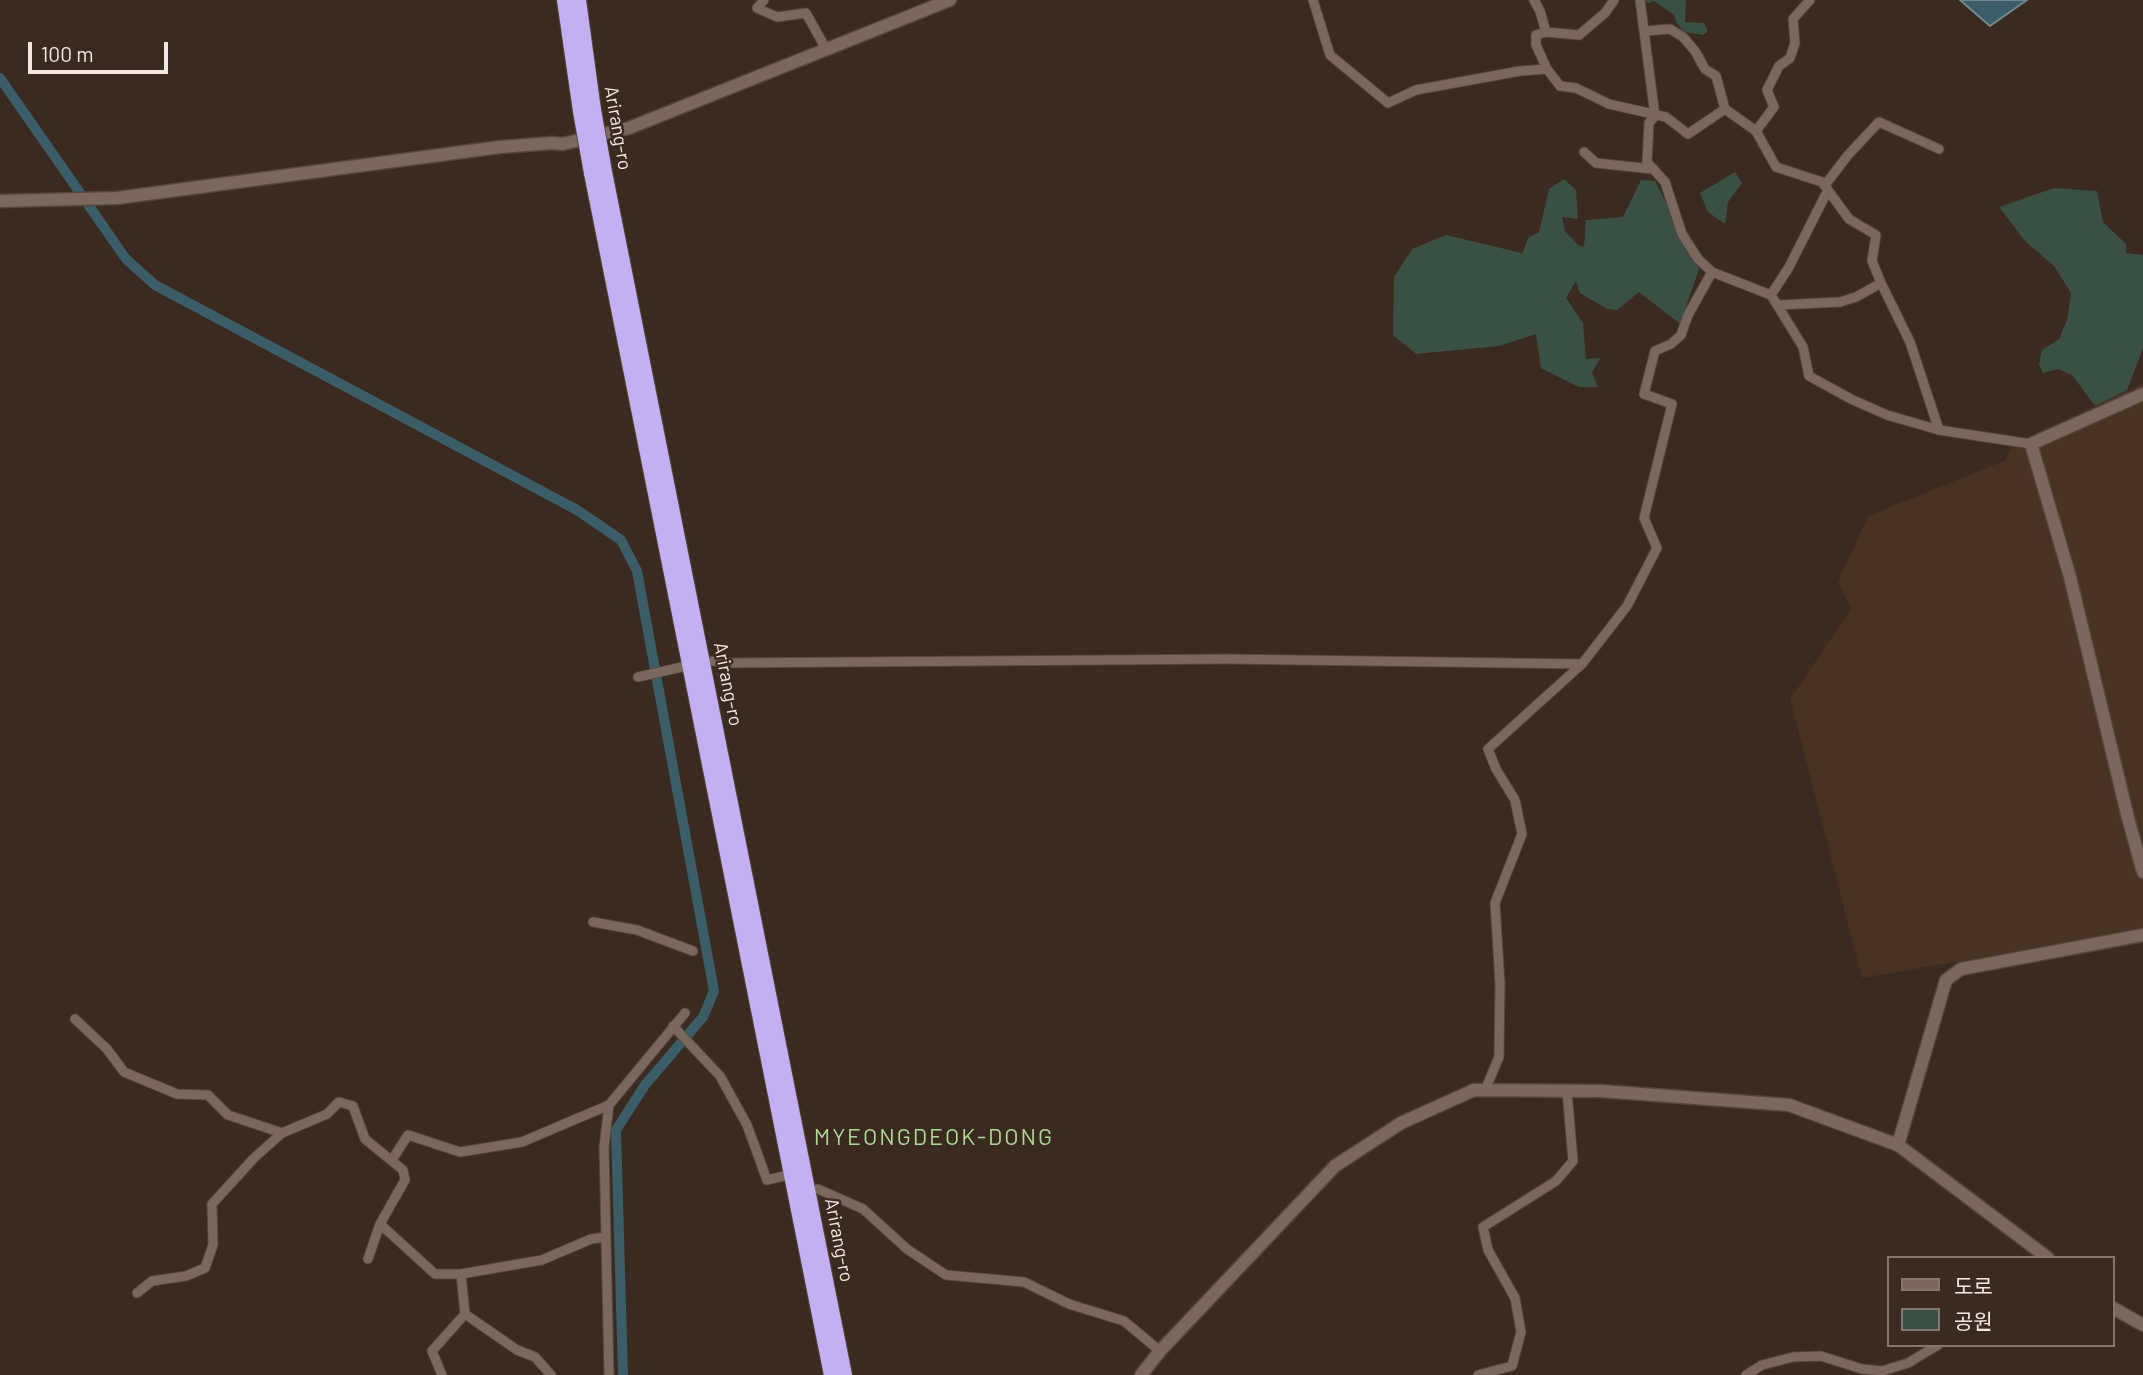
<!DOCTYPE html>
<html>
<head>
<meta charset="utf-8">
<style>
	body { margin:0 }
	#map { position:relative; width:2143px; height:1375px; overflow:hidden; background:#3a2a20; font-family:Barlow,"Noto Sans KR",sans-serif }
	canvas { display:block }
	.legend { position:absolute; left:1887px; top:1256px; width:228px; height:91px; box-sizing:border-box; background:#3a2a20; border:2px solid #84766d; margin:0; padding:9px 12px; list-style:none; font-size:21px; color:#f3e8e1 }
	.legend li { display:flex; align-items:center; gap:14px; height:35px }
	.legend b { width:35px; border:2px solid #84766d }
	.scale { position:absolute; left:28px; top:42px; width:140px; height:32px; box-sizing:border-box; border:4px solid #f3e8e1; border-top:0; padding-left:9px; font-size:21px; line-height:24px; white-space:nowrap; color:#f3e8e1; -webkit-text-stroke:5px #3a2a20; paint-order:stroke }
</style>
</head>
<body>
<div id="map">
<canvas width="2143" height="1375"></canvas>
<ul class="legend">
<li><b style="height:9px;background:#7b685c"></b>도로</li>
<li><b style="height:19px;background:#3b5044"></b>공원</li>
</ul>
<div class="scale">100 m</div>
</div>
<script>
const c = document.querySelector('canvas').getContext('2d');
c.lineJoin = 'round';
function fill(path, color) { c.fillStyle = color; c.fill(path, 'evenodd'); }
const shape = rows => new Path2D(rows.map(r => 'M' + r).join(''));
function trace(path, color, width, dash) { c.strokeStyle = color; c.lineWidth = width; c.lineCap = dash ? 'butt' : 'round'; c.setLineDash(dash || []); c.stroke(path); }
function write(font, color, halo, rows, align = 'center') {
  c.font = font + ' Barlow,sans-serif'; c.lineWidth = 5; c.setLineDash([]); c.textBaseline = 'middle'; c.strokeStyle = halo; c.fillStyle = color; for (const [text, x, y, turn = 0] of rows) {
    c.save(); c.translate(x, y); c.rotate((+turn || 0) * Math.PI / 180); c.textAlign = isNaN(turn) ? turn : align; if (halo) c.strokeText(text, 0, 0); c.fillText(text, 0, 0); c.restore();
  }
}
fill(shape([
	[2143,383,2143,930,1862,978,1790,699,1851,609,1838,582,1868,516,2006,460,2009,450,2027,438]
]), '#473223');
fill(shape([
	[1645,0,1686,0,1685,22,1704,23,1708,31,1703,35,1684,32,1676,22,1674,15,1654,1,1648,3],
	[1735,172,1742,183,1728,202,1725,224,1708,212,1700,193],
	[1564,179,1576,190,1578,219,1562,217,1565,231,1578,245,1584,247,1586,220,1623,217,1641,180,1655,181,1699,269,1680,324,1639,292,1617,310,1607,309,1580,293,1576,281,1566,298,1583,323,1586,359,1600,358,1592,373,1598,387,1579,387,1541,368,1536,334,1499,346,1416,354,1393,335,1394,277,1412,249,1446,235,1522,253,1529,237,1539,232,1549,189],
	[2054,188,2097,191,2103,222,2126,244,2126,253,2143,255,2143,348,2127,390,2095,406,2072,375,2058,369,2043,373,2039,364,2042,350,2059,339,2067,320,2071,293,2054,266,2025,241,1999,207]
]), '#3b5044');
const water = shape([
	[1960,0,2027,0,1990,26,1960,0]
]);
fill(water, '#3b5d68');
trace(water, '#72878c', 2);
trace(shape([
	[0,78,126,259,155,285,577,510,621,540,637,571,714,991,703,1017,645,1085,616,1130,623,1375]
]), '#3b5d68', 10);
const street = shape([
	[764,0,757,8,777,17,806,13,826,49],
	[1313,0,1330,55,1388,103,1416,90,1520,71,1547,69],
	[1534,0,1540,11,1546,32],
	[1614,0,1605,13,1579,35,1546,32,1536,35,1536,45,1547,69,1560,86,1576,88,1609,104,1666,117,1688,134,1725,109],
	[1640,0,1655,116,1649,123,1647,162,1665,182,1682,234,1698,259,1712,272,1771,295,1803,347,1809,376,1851,399,1887,415,1939,430,2031,444],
	[1810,0,1793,19,1795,43,1790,58,1779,66,1767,90,1774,107,1756,131,1776,167,1822,182,1849,219,1876,235,1872,261,1881,283],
	[1646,31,1670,29,1683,37,1695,51,1705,69,1716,76,1725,109,1756,131],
	[1584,152,1596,163,1652,169],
	[1825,185,1848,155,1879,122,1939,149],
	[1771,295,1789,267,1828,190],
	[1778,305,1840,302,1856,297,1881,283,1910,342,1939,430],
	[713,661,726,663,1227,659,1582,664],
	[638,677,682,667],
	[593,922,637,930,693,951],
	[75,1019,107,1049,124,1072,177,1094,208,1095,228,1115,282,1133],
	[673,1026,720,1076,747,1125,767,1180,784,1176],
	[1485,1090,1499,1057,1500,984,1495,903,1522,834,1515,800,1496,769,1488,749,1582,664,1627,606,1657,548,1644,518,1672,404,1644,394,1655,351,1671,344,1681,335,1688,315,1712,272],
	[392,1160,408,1135,460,1152,522,1142,609,1105],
	[818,1189,863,1209,907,1249,946,1275,1024,1282,1069,1304,1124,1321,1160,1351],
	[380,1224,435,1274,461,1274],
	[137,1293,152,1281,186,1276,205,1268,213,1245,212,1204,254,1158,282,1133,327,1114,339,1102,353,1106,365,1139,403,1170,405,1180,380,1224,368,1259],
	[465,1314,517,1350,535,1357,551,1375],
	[442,1375,432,1351,465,1314,461,1274,542,1260,591,1239,606,1237],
	[609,1375,604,1147,609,1105,685,1013],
	[1478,1375,1512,1366,1521,1332,1515,1298,1488,1250,1483,1227,1556,1181,1573,1161,1567,1091],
	[1746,1375,1762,1365,1793,1357,1821,1356,1862,1369,1882,1371,1908,1363,1938,1345]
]);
const secondary = shape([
	[0,201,117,198,500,147,552,143,563,144,629,128,950,0],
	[2143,394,2031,444,2070,577,2128,818,2143,872],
	[1898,1145,1946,980,1961,969,2143,935],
	[2113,1308,2143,1325],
	[1141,1375,1160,1351,1335,1166,1401,1123,1474,1090,1601,1091,1789,1105,1898,1145,2048,1258]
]);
const highway = shape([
	[565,0,581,111],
	[578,0,593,110],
	[604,172,844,1375],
	[592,173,832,1375]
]);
trace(street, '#53463d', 11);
trace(secondary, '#53463d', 15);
trace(highway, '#53463d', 18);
trace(street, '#7b685c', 9);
trace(secondary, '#7b685c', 12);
trace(highway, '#c3b0f3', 16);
const highwayBridge = shape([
	[593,110,604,172],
	[581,111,592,173]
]);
trace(highwayBridge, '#53463d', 18, []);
trace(highwayBridge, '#c3b0f3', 16);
write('19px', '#f3e8e1', '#3a2a20', [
	["Arirang-ro",618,128,80],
	["Arirang-ro",728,684,79],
	["Arirang-ro",839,1240,79]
]);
c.letterSpacing = '2px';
write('23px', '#add997', '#3a2a20', [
	["MYEONGDEOK-DONG",934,1137]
]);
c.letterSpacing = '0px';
</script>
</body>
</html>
